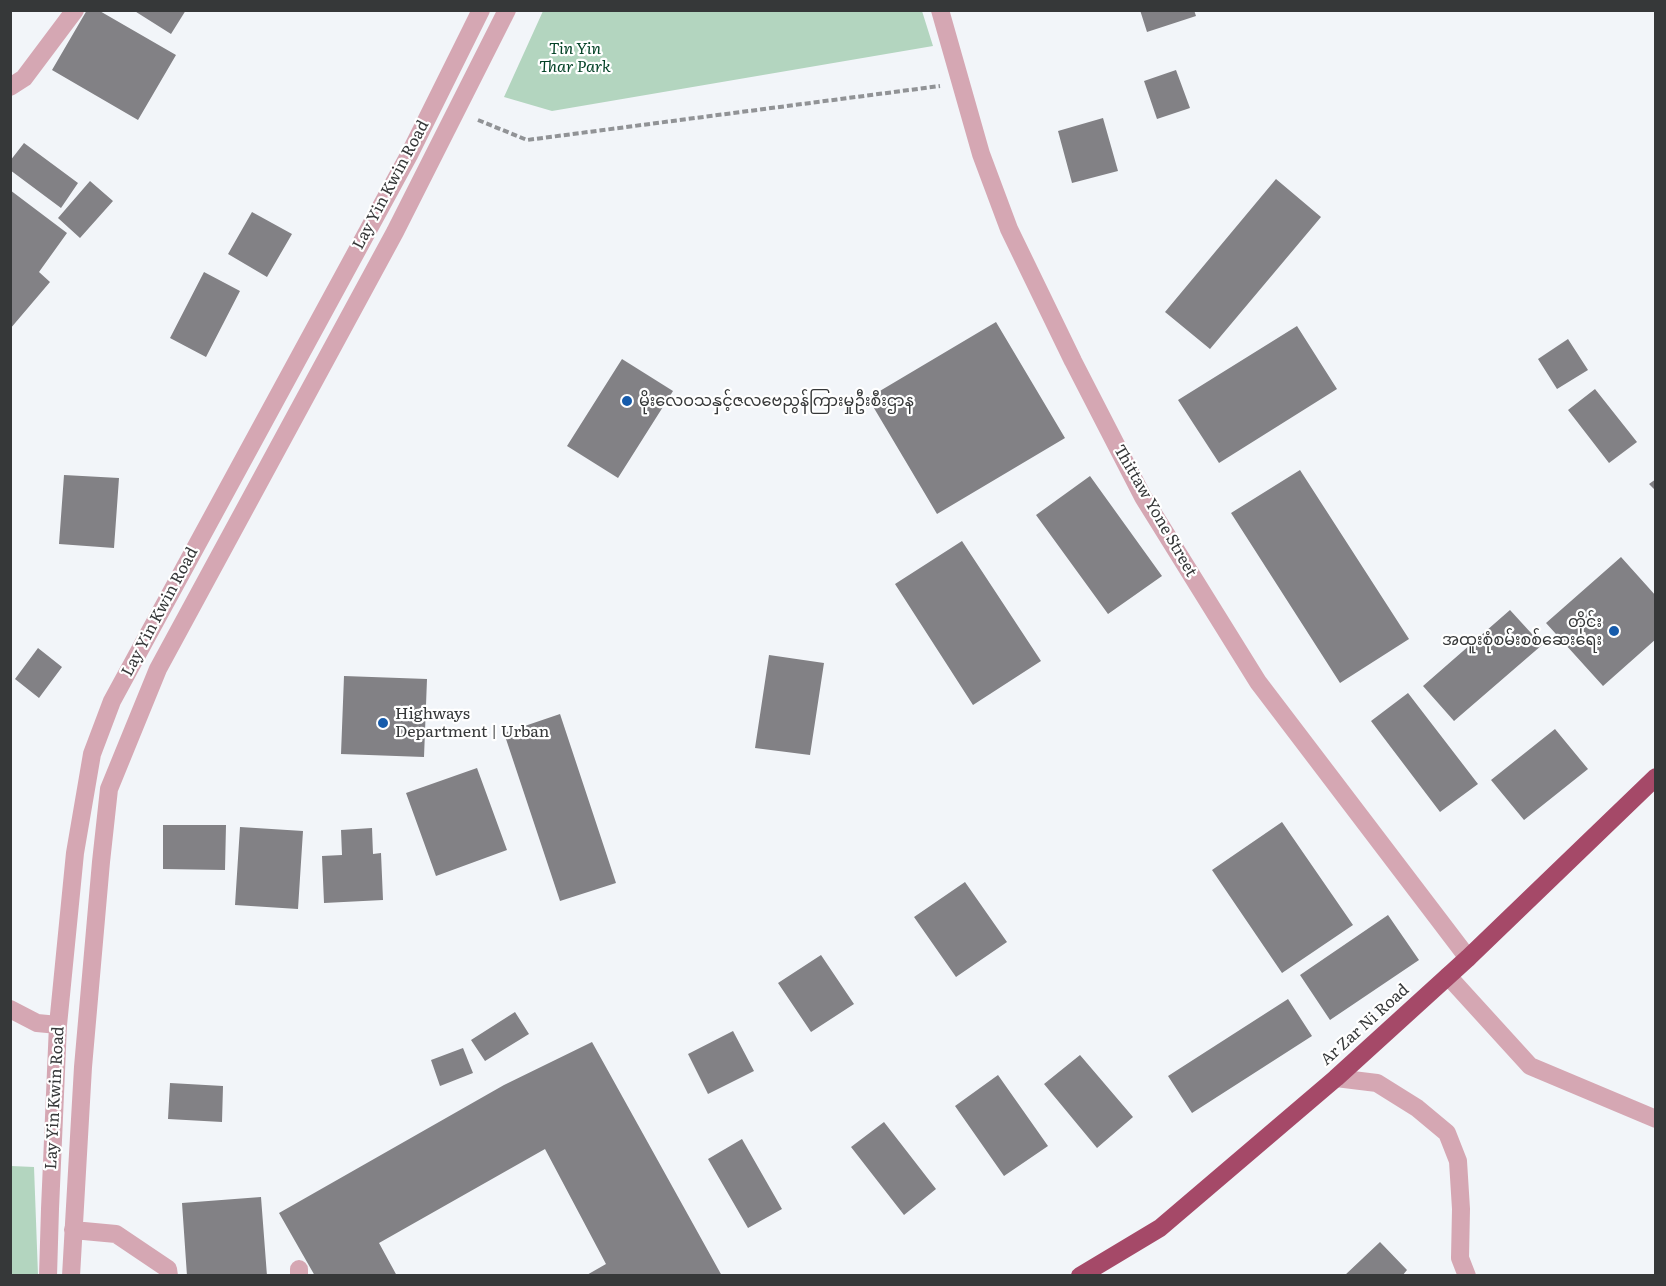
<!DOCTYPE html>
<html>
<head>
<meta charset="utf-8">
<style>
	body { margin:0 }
	#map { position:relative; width:1666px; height:1286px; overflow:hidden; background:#f2f5f9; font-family:Literata,serif }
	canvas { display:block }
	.frame { position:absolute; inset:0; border:12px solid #363839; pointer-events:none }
</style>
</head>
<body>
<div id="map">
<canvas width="1666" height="1286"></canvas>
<div class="frame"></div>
</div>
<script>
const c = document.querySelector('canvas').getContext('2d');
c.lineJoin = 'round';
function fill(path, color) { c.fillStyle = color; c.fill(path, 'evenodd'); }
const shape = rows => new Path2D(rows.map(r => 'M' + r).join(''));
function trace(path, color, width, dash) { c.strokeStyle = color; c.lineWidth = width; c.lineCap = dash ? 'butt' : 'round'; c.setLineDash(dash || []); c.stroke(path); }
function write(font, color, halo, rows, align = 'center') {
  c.font = font + ' Literata,"Noto Sans Myanmar",serif'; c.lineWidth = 4.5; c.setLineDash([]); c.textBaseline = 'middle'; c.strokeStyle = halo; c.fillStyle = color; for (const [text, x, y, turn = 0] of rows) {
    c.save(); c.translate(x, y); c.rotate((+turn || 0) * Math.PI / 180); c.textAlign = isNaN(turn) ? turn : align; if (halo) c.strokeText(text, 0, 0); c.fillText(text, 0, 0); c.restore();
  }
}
fill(shape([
	[543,11,922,11,933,46,552,111,504,97],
	[11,1166,34,1167,38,1275,11,1275]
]), '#b3d5bf');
fill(shape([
	[87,10,98,10,176,55,138,120,52,70],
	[133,10,186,10,171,34],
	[1140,10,1194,10,1196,16,1147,32],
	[1176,70,1190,108,1157,119,1144,81],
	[1103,118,1118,171,1072,183,1058,131],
	[24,143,78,183,61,208,10,170,10,161],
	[1276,179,1321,217,1210,349,1165,312],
	[90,181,113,201,80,238,58,218],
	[10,190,67,233,39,272,50,282,10,329],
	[252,212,292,234,267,277,228,254],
	[204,272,240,291,206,357,170,338],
	[996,322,1065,438,937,514,868,398],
	[1297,326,1337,389,1219,463,1178,400],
	[1568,339,1588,370,1557,389,1538,359],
	[622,359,673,391,618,478,567,446],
	[1595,389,1637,442,1609,463,1568,410],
	[1300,470,1409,639,1340,683,1231,513],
	[64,475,119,478,114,548,59,544],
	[1090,476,1162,576,1108,614,1036,515],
	[1656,479,1656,491,1649,484],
	[962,541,1041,661,973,705,895,584],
	[1621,557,1656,596,1656,639,1603,686,1546,623],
	[1510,610,1542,645,1454,721,1423,686],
	[38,648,62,667,39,698,15,679],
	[769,655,824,663,810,755,755,748],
	[344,676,427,679,424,757,341,754],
	[1408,693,1478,784,1440,812,1371,721],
	[560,714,616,883,560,901,504,733],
	[1555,729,1588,769,1524,820,1491,780],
	[477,768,507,850,436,876,406,793],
	[1282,822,1353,925,1282,973,1212,870],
	[163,825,226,825,225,870,163,869],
	[240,827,303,831,298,909,235,905],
	[372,828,373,854,381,853,383,900,324,903,322,856,342,855,341,830],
	[965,882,1007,942,956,977,914,917],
	[1388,915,1419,960,1330,1020,1300,975],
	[821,955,854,1004,811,1032,778,983],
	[1288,999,1312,1036,1192,1113,1168,1076],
	[515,1012,529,1034,485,1061,471,1040],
	[733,1031,754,1071,708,1094,688,1054],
	[592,1042,722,1276,585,1276,606,1264,545,1149,379,1243,397,1276,315,1276,279,1213,504,1085],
	[463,1048,473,1073,440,1086,431,1060],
	[1080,1055,1133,1117,1097,1148,1044,1084],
	[998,1075,1048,1146,1004,1176,955,1106],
	[170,1083,223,1086,222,1122,168,1119],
	[884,1122,936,1189,904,1215,851,1147],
	[742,1139,782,1209,748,1228,708,1159],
	[261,1197,267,1276,187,1276,182,1203],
	[1380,1242,1407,1270,1402,1276,1344,1276]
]), '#828185');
trace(shape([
	[478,120,527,140,940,86]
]), '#919396', 4, [6, 3]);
trace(shape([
	[940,10,981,154,1009,229,1073,361,1143,497,1258,682,1468,958],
	[10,87,24,78,75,10],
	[1448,976,1530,1066,1656,1119],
	[10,1009,37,1023,58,1025],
	[1336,1078,1377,1083,1417,1108,1447,1133,1458,1161,1461,1209,1460,1258,1467,1276],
	[73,1230,116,1234,168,1269,169,1276],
	[299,1269,299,1276],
	[48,1276,50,1209,58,1025,75,853,92,754,112,701,409,155,481,10],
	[71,1276,83,1067,101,862,109,789,158,669,395,232,507,10]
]), '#d5a7b3', 18);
trace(shape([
	[1080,1276,1160,1228,1336,1078,1468,958,1656,777]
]), '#a54968', 18);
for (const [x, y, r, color] of [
	[627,401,6,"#165bab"],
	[1614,631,6,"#165bab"],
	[383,723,6,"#165bab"]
]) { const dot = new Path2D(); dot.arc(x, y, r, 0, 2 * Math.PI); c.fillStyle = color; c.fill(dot); trace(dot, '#fff', 2); }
write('italic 16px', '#034226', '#fff', [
	["Tin Yin",575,49],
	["Thar Park",575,67]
]);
write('16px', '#363839', '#fff', [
	["Lay Yin Kwin Road",391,185,-62],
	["Thittaw Yone Street",1155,511,60],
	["Lay Yin Kwin Road",160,612,-62],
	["Ar Zar Ni Road",1365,1025,-42],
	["Lay Yin Kwin Road",55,1098,-87]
]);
write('16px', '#363839', '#fff', [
	["မိုးလေဝသနှင့်ဇလဗေညွန်ကြားမှုဦးစီးဌာန",639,401],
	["တိုင်း",1602,622,"right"],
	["အထူးစုံစမ်းစစ်ဆေးရေး",1602,640,"right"],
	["Highways",395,714],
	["Department | Urban",395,732]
], 'left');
</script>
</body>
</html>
